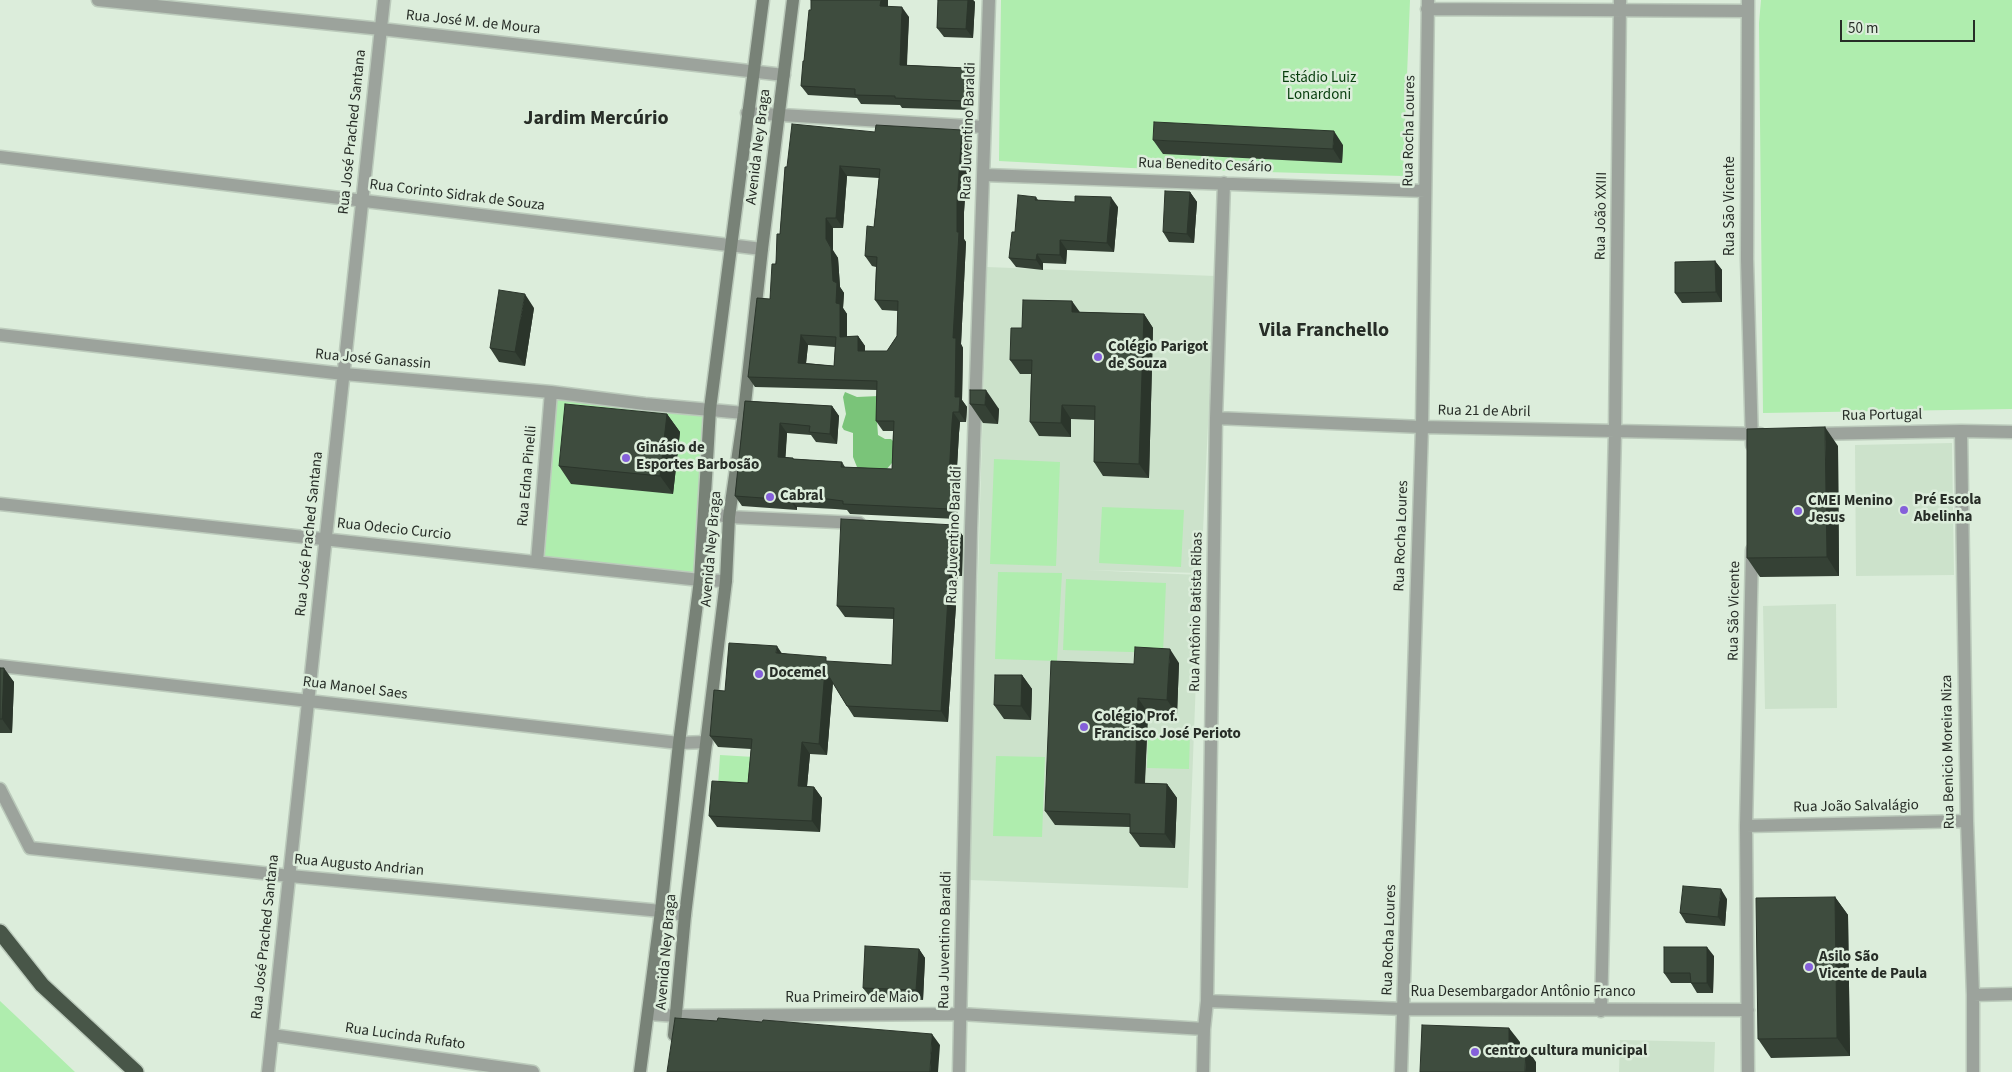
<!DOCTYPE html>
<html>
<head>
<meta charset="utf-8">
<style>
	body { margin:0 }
	#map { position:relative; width:2012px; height:1072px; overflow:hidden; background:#dceddb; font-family:"Source Sans 3",sans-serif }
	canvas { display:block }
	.scale { position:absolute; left:1840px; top:20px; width:135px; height:22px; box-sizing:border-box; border:2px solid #272d27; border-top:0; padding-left:6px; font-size:15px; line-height:18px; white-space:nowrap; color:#272d27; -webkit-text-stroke:4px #dceddb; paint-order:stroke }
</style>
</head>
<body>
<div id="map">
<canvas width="2012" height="1072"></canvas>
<div class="scale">50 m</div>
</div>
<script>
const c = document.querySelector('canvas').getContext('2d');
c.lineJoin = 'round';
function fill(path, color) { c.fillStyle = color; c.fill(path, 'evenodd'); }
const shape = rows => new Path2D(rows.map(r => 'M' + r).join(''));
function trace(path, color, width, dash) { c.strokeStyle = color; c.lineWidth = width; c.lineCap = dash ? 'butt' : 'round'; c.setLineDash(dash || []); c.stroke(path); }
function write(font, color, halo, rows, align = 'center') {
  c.font = font + ' "Source Sans 3",sans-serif'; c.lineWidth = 5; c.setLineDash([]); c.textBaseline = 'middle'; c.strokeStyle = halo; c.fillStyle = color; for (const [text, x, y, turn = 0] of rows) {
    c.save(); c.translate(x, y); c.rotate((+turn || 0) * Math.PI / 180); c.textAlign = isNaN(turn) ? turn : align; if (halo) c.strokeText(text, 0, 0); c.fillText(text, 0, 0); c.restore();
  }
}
fill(shape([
	[987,267,1215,276,1201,573,1086,570,1200,575,1188,888,969,880],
	[1952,443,1954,575,1856,576,1855,445],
	[1836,604,1837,708,1765,709,1763,606],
	[1620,1040,1715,1042,1714,1072,1619,1072]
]), '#cce2cb');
fill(shape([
	[1001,0,1410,0,1403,176,1131,168,999,161],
	[1761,0,2012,0,2012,409,1763,413,1759,23],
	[555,397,707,411,694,574,541,559],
	[994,459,1060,462,1056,566,990,564],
	[1102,507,1184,510,1181,567,1099,563],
	[998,572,1062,573,1057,661,995,659],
	[1066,579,1166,583,1163,653,1063,650],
	[1148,733,1190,734,1189,769,1147,768],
	[720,755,754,757,752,788,718,786],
	[996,756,1045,757,1042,837,993,836],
	[0,1001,17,1017,75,1072,0,1072]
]), '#afedae');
fill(shape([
	[845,392,857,397,879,396,877,421,878,435,885,439,891,439,895,443,892,463,885,471,860,469,857,467,853,457,853,433,844,430,842,427,846,414,843,397]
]), '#7ac479');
const street = shape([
	[98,0,381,29,784,75],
	[1748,0,1747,259,1752,445],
	[1427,9,1748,11],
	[747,113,984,127],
	[0,157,762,249],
	[984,175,1425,191],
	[0,335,344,374,551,392,645,404,744,413],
	[1216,418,1422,427,1760,434],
	[1961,431,1967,821,1973,995,1973,1072],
	[1813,434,1961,431,2012,432],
	[0,504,700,580,726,581],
	[704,512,729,517,859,523],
	[537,562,551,392],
	[0,666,679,743,707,742],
	[0,789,30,848,290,876,661,911,685,915],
	[1746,826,1967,821],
	[1973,995,2012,994],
	[1207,1001,1404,1009,1748,1010],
	[1601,1011,1615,432,1620,0],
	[649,1014,677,1016,960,1014,1204,1029],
	[272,1035,533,1072],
	[268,1072,384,0],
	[959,1072,971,528,989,0],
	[1203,1072,1204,1029,1207,1001,1216,418,1224,183],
	[1401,1072,1422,427,1428,0],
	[1748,1072,1746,826,1752,550]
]);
const secondary = shape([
	[674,1035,685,915,726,581,729,517,744,413,762,249,793,0],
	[640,1072,661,911,679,743,700,580,710,409,763,0]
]);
const highway = shape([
	[0,932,42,985,136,1072]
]);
trace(street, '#bbcabb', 15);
trace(secondary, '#bbcabb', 15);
trace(highway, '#bbcabb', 18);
trace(street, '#9ca39c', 12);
trace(secondary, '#788277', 12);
trace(highway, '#485648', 15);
fill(shape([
	[888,0,888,7,909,17,907,65,966,68,972,77,970,110,902,108,900,105,861,104,857,98,808,95,801,86,811,10],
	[938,0,973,0,975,2,973,38,944,37,937,28],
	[969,140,964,212,964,239,966,242,961,344,963,348,962,400,967,407,966,422,960,422,959,433,956,484,959,487,957,519,850,514,847,510,835,509,797,507,797,510,742,506,735,496,745,401,832,406,839,416,837,444,816,442,811,435,787,433,785,457,794,459,842,462,845,467,892,469,893,431,883,431,876,421,877,390,755,387,748,377,770,299,780,234,785,167],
	[847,176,879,178,874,227,865,256,872,266,876,267,875,300,882,310,898,311,897,336,887,351,865,351,865,346,858,336,847,337,847,314,843,308,844,293,840,287,838,258,833,250,833,228,843,228],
	[808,345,835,347,834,366,806,363],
	[1153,140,1343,145,1342,163,1163,154],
	[1190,192,1197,202,1194,243,1169,242,1163,232],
	[1036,197,1038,200,1118,207,1114,252,1067,250,1066,264,1043,263,1043,270,1016,267,1009,258],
	[1715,261,1722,270,1722,302,1682,303,1675,293],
	[534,308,525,366,499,362,490,348],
	[1080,312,1144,314,1153,328,1149,478,1103,476,1094,462,1095,420,1071,419,1071,437,1039,436,1030,422,1031,374,1020,374,1010,360,1022,328],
	[970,390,999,409,998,424,983,423,970,404],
	[667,414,680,432,673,494,571,484,559,466],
	[1838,446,1839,576,1760,577,1747,558],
	[955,525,963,536,962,576,958,576,948,722,854,717,847,706,833,683,827,755,810,754,807,786,814,787,822,798,820,832,717,827,709,816,748,783,751,749,718,747,710,736,725,691,782,653,830,662,892,665,894,619,845,617,837,606],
	[1179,663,1177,714,1148,713,1145,783,1167,784,1177,798,1175,848,1140,847,1130,833,1130,827,1055,825,1045,811,1134,664],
	[0,668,14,682,12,733,0,733],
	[1022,675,1032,689,1031,720,1004,719,994,705],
	[1835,897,1848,915,1850,1056,1771,1058,1758,1039],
	[1727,899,1725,926,1686,923,1680,913],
	[919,949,925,958,923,1000,870,997,863,988],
	[1714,956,1713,993,1697,993,1691,983,1671,983,1664,973]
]), '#354135');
fill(shape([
	[881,0,888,0,887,16,880,6],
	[968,0,973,0,975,2,973,38,966,29],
	[902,7,909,17,906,74,900,65],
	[966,68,972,77,970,110,964,101],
	[962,130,969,140,964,212,964,239,966,242,961,344,963,348,962,400,967,407,966,422,959,412,955,397,953,338,957,202],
	[1334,131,1343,145,1342,163,1333,149],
	[840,166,847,176,843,228,836,218],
	[1190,192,1197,202,1194,243,1187,234],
	[1111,197,1118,207,1114,252,1107,243],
	[826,218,833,228,833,250,826,239],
	[1060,240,1067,250,1066,264,1060,255],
	[831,248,838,258,840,287,844,293,843,308,847,314,847,347,840,337,833,281],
	[1037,254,1043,263,1043,270,1036,260],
	[1715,261,1722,270,1722,302,1716,292],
	[525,294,534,308,525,366,515,352],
	[1072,301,1082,315,1072,312],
	[1144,314,1153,328,1149,478,1139,464],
	[801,335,808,345,805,373,798,363],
	[858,336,865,346,865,361,858,351],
	[986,390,999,409,998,424,985,405],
	[1062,405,1071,419,1071,437,1061,423],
	[832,406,839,416,837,444,830,434],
	[953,412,960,422,959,433,956,484,959,487,957,519,950,509,949,477,952,423],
	[667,414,680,432,673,494,660,476],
	[780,423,787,433,785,467,778,457],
	[1825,427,1838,446,1839,576,1827,557],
	[790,497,797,507,797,510,790,500],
	[955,525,963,536,962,576,954,565],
	[950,565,958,576,948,722,941,711],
	[777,646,785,658,776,653],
	[1170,649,1179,663,1177,714,1167,700],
	[4,668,14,682,12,733,2,719],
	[825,670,833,681,827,755,819,744],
	[1022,675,1032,689,1031,720,1021,706],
	[1138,698,1148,713,1144,797,1135,783],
	[802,742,810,754,806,797,798,786],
	[1167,784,1177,798,1175,848,1165,834],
	[814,787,822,798,820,832,812,821],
	[1721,889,1727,899,1725,926,1718,917],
	[1835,897,1848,915,1850,1056,1837,1038],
	[1707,947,1714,956,1713,993,1707,983],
	[919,949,925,958,923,1000,916,990],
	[1509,1028,1520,1042,1519,1061,1509,1047],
	[932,1034,940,1045,938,1072,930,1072],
	[1526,1047,1536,1062,1536,1072,1525,1072]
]), '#2b352b');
const building = shape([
	[811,0,881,0,880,6,902,7,900,65,966,68,964,101,895,98,895,96,855,95,855,89,801,86,803,61,804,61,809,10,811,10,811,0],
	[938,0,968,0,966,29,937,28,938,0],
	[1154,122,1334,131,1333,149,1153,140,1154,122],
	[792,124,875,132,876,125,962,130,957,202,957,232,959,232,953,338,956,338,955,397,960,397,959,412,953,412,952,423,949,477,952,477,950,509,843,504,843,501,828,499,790,497,790,500,735,496,745,401,832,406,830,434,809,432,810,426,780,423,778,457,793,458,793,459,842,462,841,467,892,469,894,421,876,421,877,381,748,377,757,298,770,299,772,264,776,264,777,234,780,234,785,167,787,167,792,124],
	[840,166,880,169,874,227,867,226,865,256,877,257,875,300,898,301,897,336,887,351,858,351,858,336,840,337,840,304,836,303,837,283,833,281,831,248,826,239,826,218,836,218,840,166],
	[801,335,836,337,834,366,798,363,801,335],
	[1165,191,1190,192,1187,234,1163,232,1165,191],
	[1018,195,1036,197,1035,200,1075,202,1075,196,1111,197,1107,243,1060,240,1060,255,1037,254,1036,260,1009,258,1012,232,1015,232,1018,195],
	[1715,261,1716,292,1675,293,1675,262,1715,261],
	[499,290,525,294,515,352,490,348,499,290],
	[1023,300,1072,301,1072,312,1144,314,1139,464,1094,462,1095,406,1062,405,1061,423,1030,422,1032,360,1010,360,1011,328,1022,328,1023,300],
	[970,390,986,390,985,405,970,404,970,390],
	[565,404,667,414,660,476,559,466,565,404],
	[1825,427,1827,557,1747,558,1747,429,1825,427],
	[841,519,955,525,954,565,950,565,941,711,847,706,825,670,819,744,802,742,798,786,814,787,812,821,709,816,712,781,748,783,752,739,710,736,714,690,725,691,729,643,777,646,776,653,826,657,826,661,892,665,894,608,837,606,841,519],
	[1135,647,1170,649,1167,700,1138,698,1135,783,1167,784,1165,834,1130,833,1130,814,1045,811,1051,661,1134,664,1135,647],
	[0,668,4,668,2,719,0,719,0,668],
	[995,675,1022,675,1021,706,994,705,995,675],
	[1683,886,1721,889,1718,917,1680,913,1683,886],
	[1835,897,1837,1038,1758,1039,1756,898,1835,897],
	[865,946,919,949,916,990,863,988,865,946],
	[1664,947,1707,947,1707,983,1691,983,1690,973,1664,973,1664,947],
	[675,1018,717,1021,718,1018,762,1022,763,1020,932,1034,930,1072,667,1072,675,1018],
	[1422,1025,1509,1028,1509,1047,1526,1047,1525,1072,1420,1072,1422,1025]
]);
fill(building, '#3e4c3e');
trace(building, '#2b352b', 1);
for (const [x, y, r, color] of [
	[1098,357,5,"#8560da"],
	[626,458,5,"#8560da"],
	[770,497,5,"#8560da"],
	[1904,510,5,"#8560da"],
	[1798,511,5,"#8560da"],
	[759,674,5,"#8560da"],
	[1084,727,5,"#8560da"],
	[1809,967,5,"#8560da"],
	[1475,1052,5,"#8560da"]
]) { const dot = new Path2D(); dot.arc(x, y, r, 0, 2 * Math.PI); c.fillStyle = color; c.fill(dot); trace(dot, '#dceddb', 2); }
write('15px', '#272d27', '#dceddb', [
	["Rua José M. de Moura",473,23,6],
	["Rua Juventino Baraldi",969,131,-88],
	["Rua Rocha Loures",1410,131,-89],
	["Rua José Prached Santana",353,132,-84],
	["Avenida Ney Braga",759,147,-83],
	["Rua Benedito Cesário",1205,166,2],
	["Rua Corinto Sidrak de Souza",457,196,7],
	["Rua São Vicente",1731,206,-90],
	["Rua João XXIII",1602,216,-89],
	["Rua José Ganassin",373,360,5],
	["Rua 21 de Abril",1484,412,1],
	["Rua Portugal",1882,416,-1],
	["Rua Edna Pinelli",528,476,-85],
	["Rua Odecio Curcio",394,530,6],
	["Rua José Prached Santana",310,534,-84],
	["Rua Juventino Baraldi",955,535,-88],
	["Rua Rocha Loures",1402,536,-88],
	["Avenida Ney Braga",712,549,-85],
	["Rua São Vicente",1735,611,-89],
	["Rua Antônio Batista Ribas",1197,612,-89],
	["Rua Manoel Saes",355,689,7],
	["Rua Benicio Moreira Niza",1949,752,-91],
	["Rua João Salvalágio",1856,807,-1],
	["Rua Augusto Andrian",359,866,5],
	["Rua José Prached Santana",266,937,-84],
	["Rua Juventino Baraldi",946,940,-89],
	["Rua Rocha Loures",1390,940,-88],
	["Avenida Ney Braga",667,952,-85],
	["Rua Desembargador Antônio Franco",1523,993],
	["Rua Primeiro de Maio",852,999],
	["Rua Lucinda Rufato",405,1037,8]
]);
write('15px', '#063d0c', '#dceddb', [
	["Estádio Luiz",1319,79],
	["Lonardoni",1319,96]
]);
write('bold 15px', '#272d27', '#dceddb', [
	["Colégio Parigot",1108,348],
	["de Souza",1108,365],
	["Ginásio de",636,449],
	["Esportes Barbosão",636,466],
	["Cabral",780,497],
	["Pré Escola",1914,501],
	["Abelinha",1914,518],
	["CMEI Menino",1808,502],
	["Jesus",1808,519],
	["Docemel",769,674],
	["Colégio Prof.",1094,718],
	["Francisco José Perioto",1094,735],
	["Asilo São",1819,958],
	["Vicente de Paula",1819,975],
	["centro cultura municipal",1485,1052]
], 'left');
write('bold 20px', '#272d27', '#dceddb', [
	["Jardim Mercúrio",596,120],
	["Vila Franchello",1324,332]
]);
</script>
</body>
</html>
